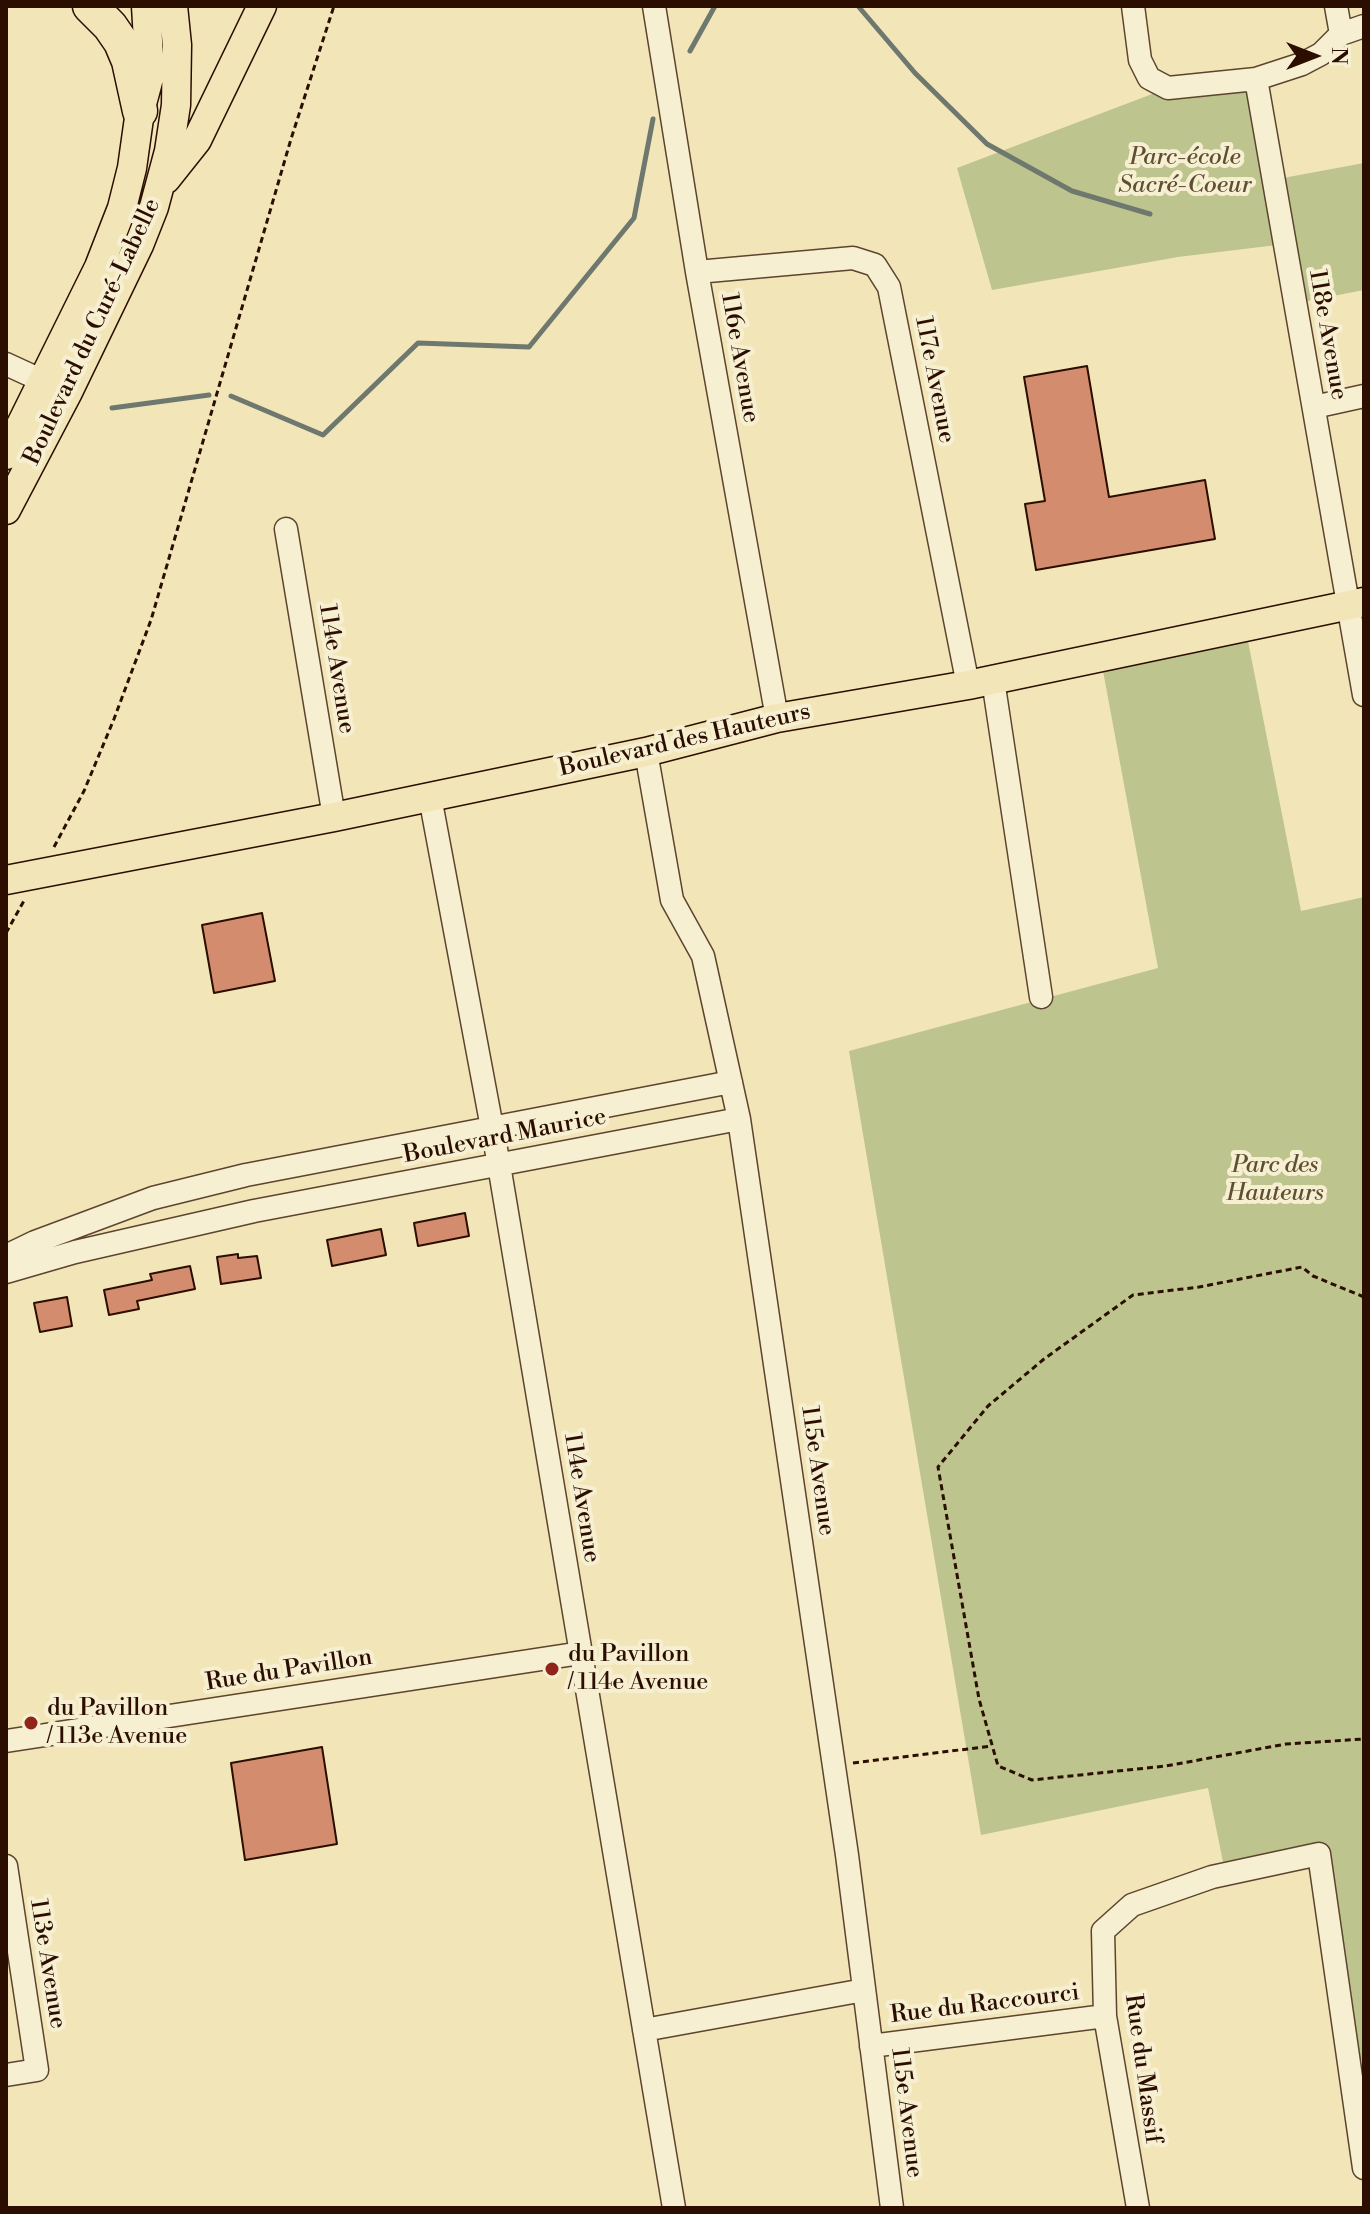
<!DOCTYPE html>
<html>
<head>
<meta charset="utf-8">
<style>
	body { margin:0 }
	#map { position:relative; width:1370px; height:2214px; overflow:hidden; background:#f2e6b9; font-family:"Libre Bodoni",serif }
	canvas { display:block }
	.frame { position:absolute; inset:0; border:8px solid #2b0e00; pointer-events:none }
	.north { position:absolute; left:1274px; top:16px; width:80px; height:80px; -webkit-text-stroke:6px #f7efd2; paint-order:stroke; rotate:90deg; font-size:22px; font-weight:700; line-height:32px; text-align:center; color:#2b0e00 }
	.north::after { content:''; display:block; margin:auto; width:28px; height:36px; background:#2b0e00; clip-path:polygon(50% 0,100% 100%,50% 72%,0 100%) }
</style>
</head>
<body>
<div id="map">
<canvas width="1370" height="2214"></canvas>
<div class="frame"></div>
<div class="north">N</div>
</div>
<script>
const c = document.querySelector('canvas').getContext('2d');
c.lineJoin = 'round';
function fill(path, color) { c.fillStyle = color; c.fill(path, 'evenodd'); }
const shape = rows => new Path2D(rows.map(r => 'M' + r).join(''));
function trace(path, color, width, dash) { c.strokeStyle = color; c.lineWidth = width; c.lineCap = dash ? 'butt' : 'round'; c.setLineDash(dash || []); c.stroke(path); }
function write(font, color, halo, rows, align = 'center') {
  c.font = font + ' "Libre Bodoni",serif'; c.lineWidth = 8; c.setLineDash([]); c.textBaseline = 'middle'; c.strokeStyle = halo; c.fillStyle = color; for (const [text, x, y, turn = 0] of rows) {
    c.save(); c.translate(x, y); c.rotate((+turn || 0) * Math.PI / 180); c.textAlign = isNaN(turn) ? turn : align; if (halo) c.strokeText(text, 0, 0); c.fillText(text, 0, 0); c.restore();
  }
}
fill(shape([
	[1256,79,1285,244,1178,257,992,290,957,168,1168,88],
	[1364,163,1364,290,1302,302,1283,178],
	[1246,631,1301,911,1364,897,1364,2060,1349,2062,1320,1852,1225,1872,1208,1788,981,1835,849,1051,1158,968,1101,660]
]), '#bdc48e');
trace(shape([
	[858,6,915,73,987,144,1072,191,1150,214],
	[690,51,715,6],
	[231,396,323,435,418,343,529,347,634,218,653,119],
	[112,408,209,395]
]), '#6f786e', 5);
const building = shape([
	[1087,366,1109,497,1205,480,1215,539,1036,570,1025,504,1045,501,1024,377,1087,366],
	[262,913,275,981,214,993,202,925,262,913],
	[465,1213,469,1236,418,1246,414,1223,465,1213],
	[381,1229,386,1255,332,1266,327,1240,381,1229],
	[238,1254,238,1258,257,1256,261,1278,221,1284,217,1257,238,1254],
	[190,1266,195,1289,137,1301,139,1309,109,1315,104,1290,152,1280,150,1274,190,1266],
	[67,1297,72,1326,40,1332,34,1303,67,1297],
	[322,1747,337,1844,245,1860,231,1763,322,1747]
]);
fill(building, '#d38c6d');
trace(building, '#2b0e00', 2);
const minor = shape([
	[654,6,697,272,777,718],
	[1133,6,1140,60,1149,78,1168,88,1256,79,1302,64,1321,54,1341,34,1364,26],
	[1336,6,1341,34],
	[1256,79,1364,695],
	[697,272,853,258,875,265,889,287,968,685],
	[6,364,56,387],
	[1314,407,1364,396],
	[286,529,334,817],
	[993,680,1041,997],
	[646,752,672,900,703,956,739,1119,847,1855,892,2208],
	[430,797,499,1165,674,2208],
	[6,1256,35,1242,153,1198,246,1175,731,1082],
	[6,1272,75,1252,254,1211,739,1119],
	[6,1741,581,1653],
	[6,1866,37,2070,6,2075],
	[644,2030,864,1990],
	[871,2046,1105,2016],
	[1138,2208,1105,2016,1103,1931,1132,1905,1212,1877,1319,1854,1364,2168]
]);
const major = shape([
	[166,179,197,140,262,6],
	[6,455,99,267,122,208,132,168,140,111,150,74,146,6],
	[6,510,68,392,139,245,154,207,169,151,176,105,177,45,173,6],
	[6,880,334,817,646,752,777,718,968,685,1364,602]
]);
const highway = shape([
	[90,6,110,26,121,42,129,61,140,111]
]);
trace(minor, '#5d442e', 25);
trace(major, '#2b0e00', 31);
trace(highway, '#2b0e00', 37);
trace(shape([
	[54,847,84,791,114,719,151,620,291,139,334,6],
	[6,933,25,899],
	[1364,1297,1313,1276,1302,1267,1199,1287,1133,1295,1044,1359,988,1406,938,1467,979,1699,998,1766,1032,1780,1166,1766,1286,1744,1364,1739],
	[853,1763,992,1746]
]), '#2b0e00', 3, [6, 4]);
trace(minor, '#f7efd2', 22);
trace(major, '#f2e6b9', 28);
trace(highway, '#f2e6b9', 34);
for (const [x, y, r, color] of [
	[552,1669,8,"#8f2418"],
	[31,1723,8,"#8f2418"]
]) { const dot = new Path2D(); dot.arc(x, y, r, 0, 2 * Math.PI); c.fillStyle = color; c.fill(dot); trace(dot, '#f7efd2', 3); }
write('italic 24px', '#5e4e32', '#f7efd2', [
	["Parc-école",1185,158],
	["Sacré-Coeur",1185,186],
	["Parc des",1275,1166],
	["Hauteurs",1275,1194]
]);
write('24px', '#2b0e00', '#f7efd2', [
	["Boulevard du Curé-Labelle",93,332,-65],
	["118e Avenue",1327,335,80],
	["116e Avenue",739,358,80],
	["117e Avenue",934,380,79],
	["114e Avenue",336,669,81],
	["Boulevard des Hauteurs",685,741,-13],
	["Boulevard Maurice",505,1137,-11],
	["115e Avenue",817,1471,82],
	["114e Avenue",581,1498,81],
	["Rue du Pavillon",289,1671,-9],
	["113e Avenue",47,1964,81],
	["Rue du Raccourci",985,2005,-7],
	["Rue du Massif",1142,2069,82],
	["115e Avenue",906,2113,83]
]);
write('24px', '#2b0e00', '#f7efd2', [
	["du Pavillon",568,1655],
	["/ 114e Avenue",568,1683],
	["du Pavillon",47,1709],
	["/ 113e Avenue",47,1737]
], 'left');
</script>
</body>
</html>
